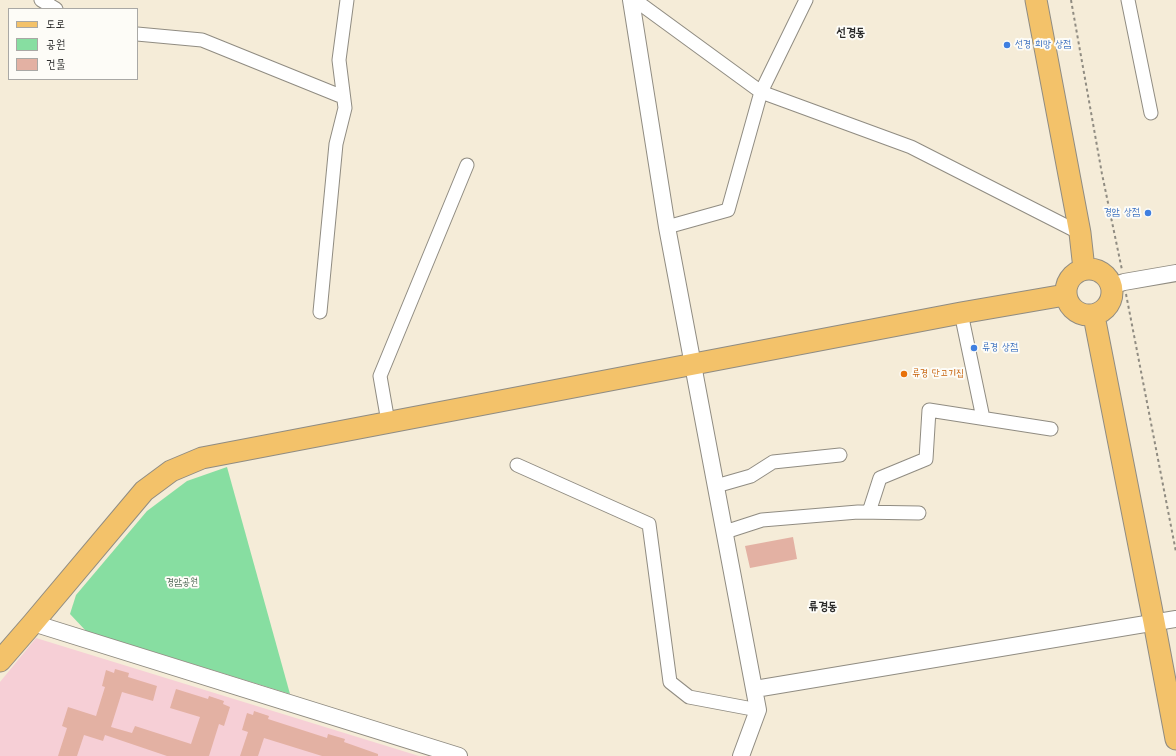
<!DOCTYPE html>
<html>
<head>
<meta charset="utf-8">
<style>
	body { margin:0 }
	#map { position:relative; width:1176px; height:756px; overflow:hidden; background:#f5ecd8; font-family:Kalam,"Poor Story",sans-serif }
	canvas { display:block }
	.legend { position:absolute; left:8px; top:8px; width:130px; height:72px; box-sizing:border-box; background:#fdfcf7; border:1px solid #a9a8a5; margin:0; padding:5px 7px; list-style:none; font-size:12px; color:#2b2b2b }
	.legend li { display:flex; align-items:center; gap:8px; height:20px }
	.legend b { width:20px; border:1px solid #a9a8a5 }
</style>
</head>
<body>
<div id="map">
<canvas width="1176" height="756"></canvas>
<ul class="legend">
<li><b style="height:5px;background:#f3c26a"></b>도로</li>
<li><b style="height:11px;background:#87dea1"></b>공원</li>
<li><b style="height:11px;background:#e3b1a3"></b>건물</li>
</ul>
</div>
<script>
const c = document.querySelector('canvas').getContext('2d');
c.lineJoin = 'round';
function fill(path, color) { c.fillStyle = color; c.fill(path, 'evenodd'); }
const shape = rows => new Path2D(rows.map(r => 'M' + r).join(''));
function trace(path, color, width, dash) { c.strokeStyle = color; c.lineWidth = width; c.lineCap = dash ? 'butt' : 'round'; c.setLineDash(dash || []); c.stroke(path); }
function write(font, color, halo, rows, align = 'center') {
  c.font = font + ' Kalam,"Poor Story",sans-serif'; c.lineWidth = 4; c.setLineDash([]); c.textBaseline = 'middle'; c.strokeStyle = halo; c.fillStyle = color; for (const [text, x, y, turn = 0] of rows) {
    c.save(); c.translate(x, y); c.rotate((+turn || 0) * Math.PI / 180); c.textAlign = isNaN(turn) ? turn : align; if (halo) c.strokeText(text, 0, 0); c.fillText(text, 0, 0); c.restore();
  }
}
fill(shape([
	[36,638,419,756,0,756,0,682]
]), '#f6cfd6');
fill(shape([
	[227,467,290,694,86,631,70,614,76,595,147,511,187,481]
]), '#87dea1');
fill(shape([
	[793,537,797,559,750,568,745,546],
	[115,669,129,673,128,677,157,686,153,701,122,692,111,727,132,733,135,726,191,744,200,717,170,708,176,689,208,699,209,696,224,701,223,704,230,707,224,726,219,724,209,756,167,756,105,735,103,741,84,735,77,756,58,756,67,728,62,726,68,707,96,716,105,687,102,686,106,670,114,673],
	[254,711,269,716,268,719,327,738,328,734,345,739,344,742,378,754,378,756,322,756,264,738,258,756,240,756,248,732,242,730,247,713,253,715]
]), '#e3b1a3');
const minor = shape([
	[41,0,56,9],
	[635,0,761,92,911,147,1080,233],
	[1128,0,1151,113],
	[137,34,202,40,343,97],
	[667,227,728,210,761,92,806,0],
	[320,312,336,144,345,108,339,60,347,0],
	[961,313,983,418],
	[388,422,380,376,467,165],
	[517,465,649,524,670,682,689,697,758,710],
	[716,486,751,476,773,462,840,455],
	[869,512,880,478,926,459,929,410,1051,429],
	[725,532,762,520,858,512,919,513]
]);
const tertiary = shape([
	[631,0,667,227,758,710,741,756],
	[1112,286,1124,282,1176,273],
	[33,623,459,756],
	[755,689,1176,619]
]);
const primary = shape([
	[1036,0,1080,233,1084,269],
	'1066 292a23 23 0 1 1 46 0a23 23 0 1 1-46 0Z',
	[1094,316,1154,622,1176,739],
	[0,661,33,623,144,491,171,471,202,458,961,313,1065,295]
]);
trace(minor, '#908c82', 15);
trace(tertiary, '#908c82', 18);
trace(primary, '#908c82', 23);
trace(shape([
	[1071,0,1102,174,1122,270],
	[1126,294,1176,552]
]), '#908c82', 2, [3, 3]);
trace(minor, '#fff', 13);
trace(tertiary, '#fff', 16);
trace(primary, '#f3c26a', 21);
for (const [x, y, r, color] of [
	[1007,45,4,"#3f7fe0"],
	[1148,213,4,"#3f7fe0"],
	[974,348,4,"#3f7fe0"],
	[904,374,4,"#e8710a"]
]) { const dot = new Path2D(); dot.arc(x, y, r, 0, 2 * Math.PI); c.fillStyle = color; c.fill(dot); trace(dot, '#fdfcf7', 1.5); }
write('10px', '#366cbe', '#fdfcf7', [
	["선경 희망 상점",1015,45],
	["경암 상점",1140,213,"right"],
	["류경 상점",982,348]
], 'left');
write('10px', '#c56008', '#fdfcf7', [
	["류경 단고기집",912,374]
], 'left');
write('10px', '#47614e', '#fdfcf7', [
	["경암공원",182,583]
]);
write('bold 12px', '#2b2b2b', '#fdfcf7', [
	["선경동",851,34],
	["류경동",823,608]
]);
</script>
</body>
</html>
